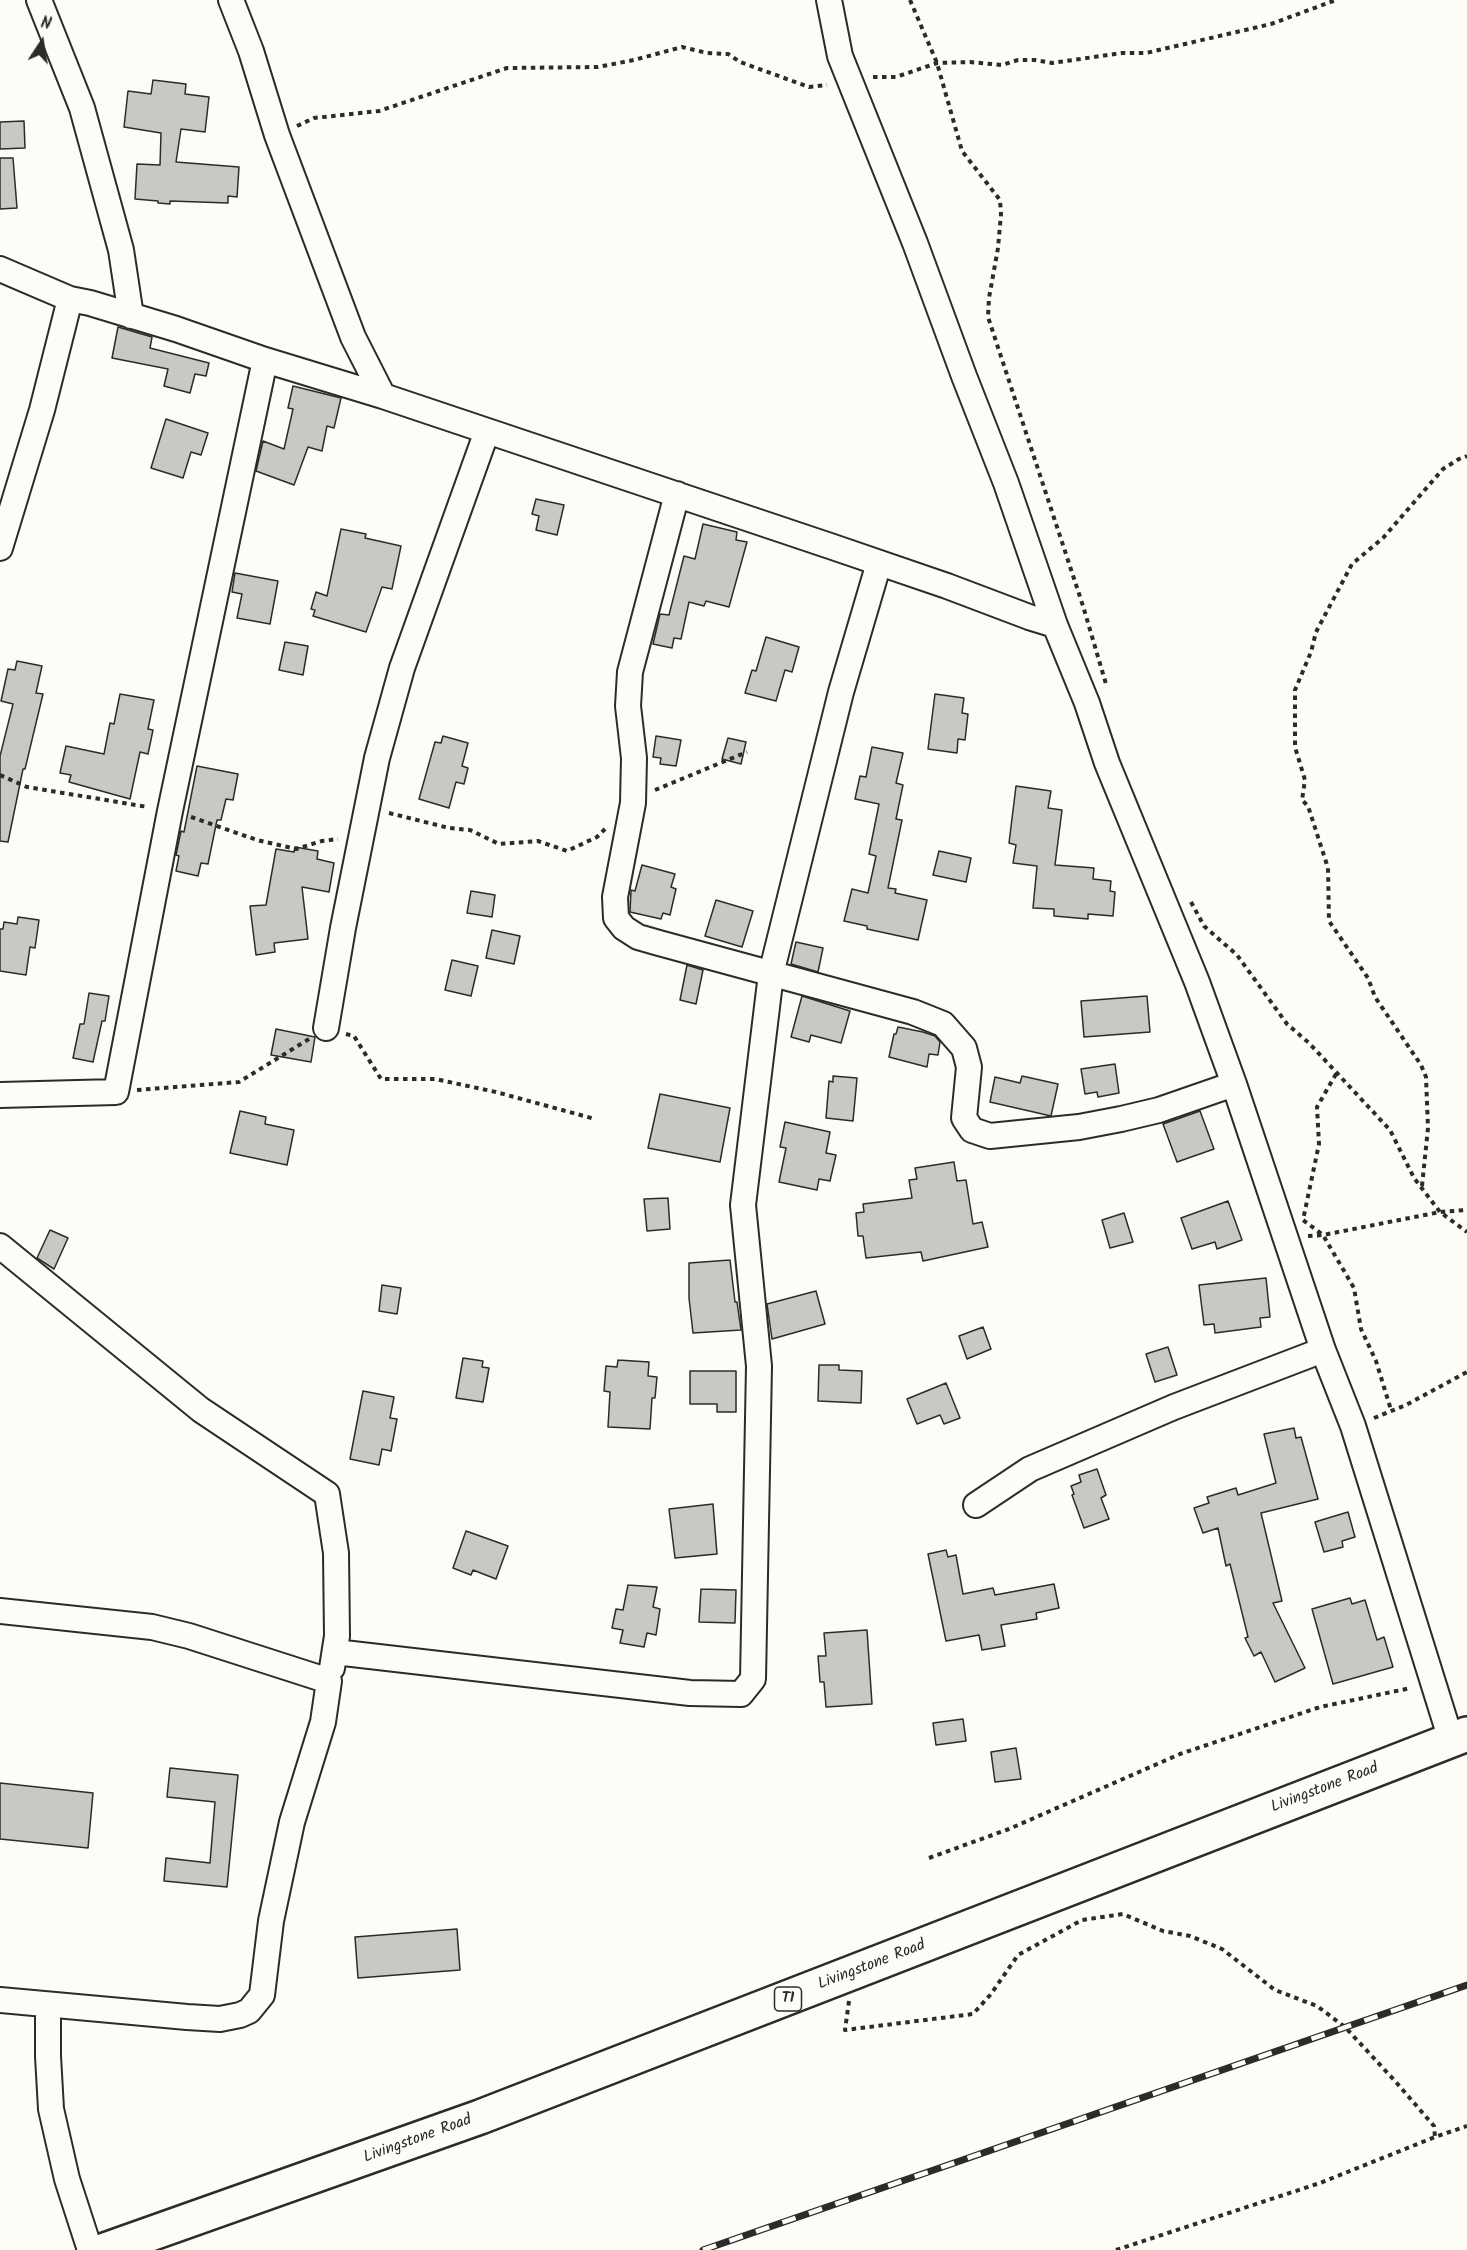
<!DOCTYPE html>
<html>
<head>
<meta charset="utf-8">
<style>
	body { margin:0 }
	#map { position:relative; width:1467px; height:2250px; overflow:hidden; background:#fdfcf7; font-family:Kalam,sans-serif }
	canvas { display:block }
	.north { position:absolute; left:12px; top:12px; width:60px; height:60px; -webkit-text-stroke:4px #fdfcf7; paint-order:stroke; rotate:12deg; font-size:16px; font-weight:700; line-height:24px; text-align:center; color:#2b2b2b }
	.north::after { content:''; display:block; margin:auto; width:21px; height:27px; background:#2b2b2b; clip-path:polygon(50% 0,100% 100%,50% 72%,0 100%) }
</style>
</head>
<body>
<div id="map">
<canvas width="1467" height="2250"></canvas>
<div class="north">N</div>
</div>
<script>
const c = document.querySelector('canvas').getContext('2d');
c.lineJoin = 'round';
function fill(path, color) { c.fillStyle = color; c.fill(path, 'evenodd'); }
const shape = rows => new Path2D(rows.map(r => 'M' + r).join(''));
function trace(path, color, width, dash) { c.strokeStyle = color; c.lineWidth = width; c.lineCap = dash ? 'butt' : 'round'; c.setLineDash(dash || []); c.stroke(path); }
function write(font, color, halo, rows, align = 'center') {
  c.font = font + ' Kalam,sans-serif'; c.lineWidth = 4.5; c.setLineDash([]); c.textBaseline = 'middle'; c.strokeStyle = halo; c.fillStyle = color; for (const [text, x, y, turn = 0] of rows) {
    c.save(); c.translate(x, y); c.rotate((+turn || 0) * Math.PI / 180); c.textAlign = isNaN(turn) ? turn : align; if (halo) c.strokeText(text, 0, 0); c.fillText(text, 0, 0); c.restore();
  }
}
const building = shape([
	[153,80,186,84,185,94,209,97,205,132,181,129,176,162,239,167,237,197,228,196,228,203,170,201,170,204,158,203,158,201,135,199,137,164,160,165,161,133,124,127,128,91,151,94,153,80],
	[24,121,25,148,0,149,0,122,24,121],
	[0,158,13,158,17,208,0,209,0,158],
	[118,327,152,337,150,348,209,363,206,376,195,374,190,393,164,386,168,369,112,358,118,327],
	[293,386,341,398,334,428,327,426,322,451,308,447,294,485,256,471,263,441,284,449,293,409,288,408,293,386],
	[166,419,208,433,201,455,191,452,183,478,151,468,166,419],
	[536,499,564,505,557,535,536,530,539,516,532,514,536,499],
	[703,524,737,532,736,540,747,542,729,607,706,601,704,606,689,602,681,639,674,638,672,648,653,644,660,614,669,615,684,556,695,559,703,524],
	[341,529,366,534,365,538,401,546,392,589,382,587,366,632,313,616,315,610,311,609,316,592,327,596,341,529],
	[235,573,278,581,270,624,237,618,242,594,232,592,235,573],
	[766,637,799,647,792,672,785,670,776,701,745,693,752,670,756,671,766,637],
	[285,642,308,646,303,675,279,670,285,642],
	[17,661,42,666,36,693,43,694,25,769,23,769,8,842,0,841,0,756,13,704,1,701,8,669,15,670,17,661],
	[120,694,154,700,148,729,153,730,148,754,140,752,130,799,69,782,71,775,60,773,66,746,104,754,110,723,114,724,120,694],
	[935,694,964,698,962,713,968,714,965,740,958,739,957,753,928,749,935,694],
	[443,736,468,743,462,766,468,768,464,784,456,782,449,808,419,799,435,742,441,743,443,736],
	[656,736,681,740,676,766,660,764,661,758,653,757,656,736],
	[728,738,746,742,741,764,722,759,728,738],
	[872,747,903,753,896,783,903,785,896,819,902,820,888,888,896,889,895,893,927,900,918,940,867,929,867,926,844,921,852,889,868,893,876,856,869,854,879,804,855,799,860,776,866,777,872,747],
	[197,766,238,774,233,800,226,799,221,820,217,820,208,864,201,863,198,876,176,871,179,856,176,855,181,831,184,832,197,766],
	[1016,786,1051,791,1048,808,1062,810,1055,865,1094,868,1093,879,1111,881,1110,891,1115,892,1113,916,1088,914,1088,919,1054,916,1054,909,1033,908,1037,866,1013,863,1016,845,1009,843,1016,786],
	[295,847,318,851,317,859,334,863,329,892,302,887,308,939,274,943,275,952,256,955,250,906,266,905,276,849,294,852,295,847],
	[939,851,971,858,966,882,933,875,939,851],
	[642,865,675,874,671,887,676,889,670,915,663,913,661,919,630,912,631,890,635,891,642,865],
	[471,891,495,895,492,917,467,913,471,891],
	[716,900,753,911,742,947,705,936,716,900],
	[18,917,39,920,35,948,30,947,26,975,0,971,0,929,3,929,4,922,17,924,18,917],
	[492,930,520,936,514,964,486,958,492,930],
	[796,942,823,948,818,972,791,964,796,942],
	[452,960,478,966,471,996,445,990,452,960],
	[687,965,703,970,696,1004,680,1000,687,965],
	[89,993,109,996,105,1021,102,1021,93,1062,73,1058,80,1024,84,1024,89,993],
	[802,996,850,1011,841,1043,811,1035,809,1042,791,1037,802,996],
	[1147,996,1150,1032,1084,1037,1081,1001,1147,996],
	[898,1027,923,1032,935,1036,940,1042,938,1055,929,1054,927,1067,889,1057,894,1034,896,1034,898,1027],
	[276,1029,315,1037,311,1062,271,1055,276,1029],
	[1115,1064,1119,1093,1098,1097,1097,1092,1085,1094,1081,1069,1115,1064],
	[833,1076,857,1078,853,1121,826,1118,829,1081,833,1082,833,1076],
	[1022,1076,1058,1084,1051,1116,990,1102,995,1077,1020,1083,1022,1076],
	[660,1094,730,1108,720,1162,648,1148,660,1094],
	[240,1111,266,1117,265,1124,294,1130,287,1165,230,1153,240,1111],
	[1200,1111,1214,1149,1177,1162,1163,1124,1200,1111],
	[785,1122,830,1132,826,1153,836,1155,830,1181,819,1179,817,1190,779,1182,786,1148,780,1147,785,1122],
	[954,1162,957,1181,966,1180,973,1224,982,1222,988,1247,923,1261,921,1252,866,1258,863,1236,858,1236,856,1213,864,1212,863,1204,912,1198,909,1180,917,1179,915,1168,954,1162],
	[668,1198,670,1229,647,1231,644,1199,668,1198],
	[1228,1201,1242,1240,1217,1249,1215,1242,1192,1249,1181,1218,1228,1201],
	[1124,1213,1133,1242,1110,1248,1102,1220,1124,1213],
	[50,1230,68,1238,54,1269,37,1258,50,1230],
	[730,1260,735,1302,737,1302,741,1330,693,1333,689,1298,689,1263,730,1260],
	[1266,1278,1270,1317,1260,1318,1261,1327,1215,1333,1214,1324,1204,1325,1199,1285,1266,1278],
	[382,1285,401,1288,397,1314,379,1311,382,1285],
	[816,1291,825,1324,772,1339,767,1304,816,1291],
	[983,1327,991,1349,967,1359,959,1336,983,1327],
	[1168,1347,1177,1375,1155,1382,1146,1354,1168,1347],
	[463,1358,483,1361,482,1367,489,1368,483,1402,456,1398,463,1358],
	[618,1360,649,1362,648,1376,657,1377,655,1398,652,1398,650,1429,608,1427,610,1392,604,1391,606,1366,617,1367,618,1360],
	[819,1365,839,1365,839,1370,862,1371,861,1403,818,1401,819,1365],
	[690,1371,736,1371,736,1412,717,1412,717,1404,690,1404,690,1371],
	[946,1383,960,1418,944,1424,940,1415,917,1424,907,1399,946,1383],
	[363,1391,394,1397,390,1418,397,1419,391,1451,382,1449,379,1465,350,1459,363,1391],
	[1294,1428,1296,1438,1301,1437,1318,1499,1261,1513,1282,1601,1273,1603,1305,1668,1275,1682,1261,1652,1254,1656,1245,1638,1248,1637,1230,1564,1226,1566,1218,1528,1203,1533,1194,1508,1209,1503,1207,1497,1236,1488,1238,1495,1276,1483,1264,1434,1294,1428],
	[1097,1469,1106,1495,1101,1498,1109,1519,1084,1528,1072,1495,1074,1494,1071,1486,1081,1482,1079,1475,1097,1469],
	[713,1504,717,1554,675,1558,669,1509,713,1504],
	[1348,1512,1355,1537,1342,1541,1343,1547,1324,1552,1315,1522,1348,1512],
	[466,1531,508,1546,496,1579,473,1570,471,1575,453,1568,466,1531],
	[946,1550,948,1557,956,1555,963,1594,993,1588,995,1595,1054,1584,1059,1608,1036,1613,1037,1619,1001,1625,1005,1646,982,1650,979,1635,946,1641,928,1554,946,1550],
	[628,1585,657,1587,653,1607,660,1609,656,1635,647,1633,644,1647,620,1643,623,1630,612,1628,616,1609,623,1610,628,1585],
	[701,1589,736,1590,735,1623,699,1622,701,1589],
	[1350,1598,1352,1604,1365,1600,1377,1640,1384,1637,1393,1667,1333,1684,1312,1609,1350,1598],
	[867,1630,872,1704,826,1707,824,1682,820,1682,818,1656,826,1656,824,1633,867,1630],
	[963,1719,966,1741,936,1745,933,1723,963,1719],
	[1016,1748,1021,1779,995,1782,991,1752,1016,1748],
	[170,1768,238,1775,227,1887,164,1881,166,1858,210,1863,215,1802,167,1797,170,1768],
	[0,1783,93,1793,88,1848,0,1839,0,1783],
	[457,1929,460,1970,358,1978,355,1937,457,1929]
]);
fill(building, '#c9c8c4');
trace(building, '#2b2b2b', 1.5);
const minor = shape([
	[39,0,82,108,121,250,131,316],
	[231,0,251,51,277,135,353,337,383,396],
	[829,0,840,56,915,243,964,376,1006,483,1055,625],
	[0,269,70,299,90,303,176,329,265,360,383,396,833,547,947,586,1029,617,1055,625,1087,703,1107,763,1197,982,1234,1084,1323,1350,1353,1426,1451,1740],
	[677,494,630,672,628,706,634,758,633,803,615,897,616,918,624,928,638,937,659,943,913,1012,943,1024,964,1048,969,1067,964,1118,972,1130,990,1136,1079,1127,1121,1119,1159,1110,1234,1084],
	[0,548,42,410,70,299],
	[326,1028,343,928,377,758,402,668,487,431],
	[0,1095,116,1092,170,811,265,360],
	[0,1246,201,1410,327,1494,336,1553,337,1636,332,1668],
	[976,1505,1030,1469,1174,1407,1323,1350],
	[0,1611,152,1627,189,1636,329,1681,323,1722,292,1822,271,1921,262,1995,249,2011,240,2015,220,2019,187,2017,0,2000],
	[335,1652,690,1693,741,1694,753,1679,759,1366,743,1205,771,974,841,692,879,563],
	[48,2005,48,2056,51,2109,67,2179,90,2250]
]);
const trunk = shape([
	[105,2250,480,2117,1467,1734]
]);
trace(minor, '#2b2b2b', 28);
trace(trunk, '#2b2b2b', 38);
trace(shape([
	[910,0,937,63,962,151,1000,200,1001,214,998,248,989,298,988,317,1083,606,1106,684],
	[873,77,896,77,937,63,970,62,1002,65,1018,60,1035,60,1052,63,1122,53,1146,53,1271,24,1336,0],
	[297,126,314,118,379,111,507,68,598,67,634,60,682,47,707,53,728,54,740,62,809,87,827,85],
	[0,775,27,787,148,807],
	[655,790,747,752],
	[389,813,449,828,470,830,499,844,538,841,567,851,597,837,605,829],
	[191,817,257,840,296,849,322,841,338,839],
	[1191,902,1204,926,1237,955,1287,1024,1309,1043,1390,1130,1414,1178,1440,1212,1467,1232],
	[346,1034,354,1036,381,1079,435,1079,496,1092,595,1119],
	[1336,1074,1317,1107,1319,1144,1303,1220,1323,1235,1354,1288,1361,1329,1376,1361,1391,1410],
	[137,1090,239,1082,309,1039],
	[1422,1186,1428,1128,1426,1077,1421,1065,1375,997,1368,978,1329,921,1328,868,1308,806,1302,800,1305,780,1295,747,1295,690,1311,652,1316,632,1352,564,1383,538,1443,469,1459,459,1467,456],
	[1308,1236,1323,1235,1440,1212,1467,1210],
	[1374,1418,1406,1405,1467,1372],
	[929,1858,1009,1829,1180,1754,1320,1707,1411,1688],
	[849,2001,845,2030,973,2014,991,1994,1018,1955,1082,1920,1123,1914,1163,1931,1190,1936,1222,1949,1275,1990,1317,2006,1345,2027,1395,2081,1434,2126,1435,2137],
	[1116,2250,1320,2183,1435,2137,1467,2126]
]), '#2b2b2b', 4, [4.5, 4.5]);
trace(minor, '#fdfcf7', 24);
trace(trunk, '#fdfcf7', 33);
const rail = shape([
	[703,2250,1467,1985]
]);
trace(rail, '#2b2b2b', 7);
trace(rail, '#fdfcf7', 4.5, [14]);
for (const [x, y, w] of [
	[788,1999,27]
]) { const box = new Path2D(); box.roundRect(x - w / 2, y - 12, w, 24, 4.5); c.fillStyle = '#fdfcf7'; c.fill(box); trace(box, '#2b2b2b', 1.5); }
write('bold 15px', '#2b2b2b', null, [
	["T1",788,1999]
]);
write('16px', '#2b2b2b', '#fdfcf7', [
	["Livingstone Road",1325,1789,-21],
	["Livingstone Road",872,1966,-21],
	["Livingstone Road",418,2140,-20]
]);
</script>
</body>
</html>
